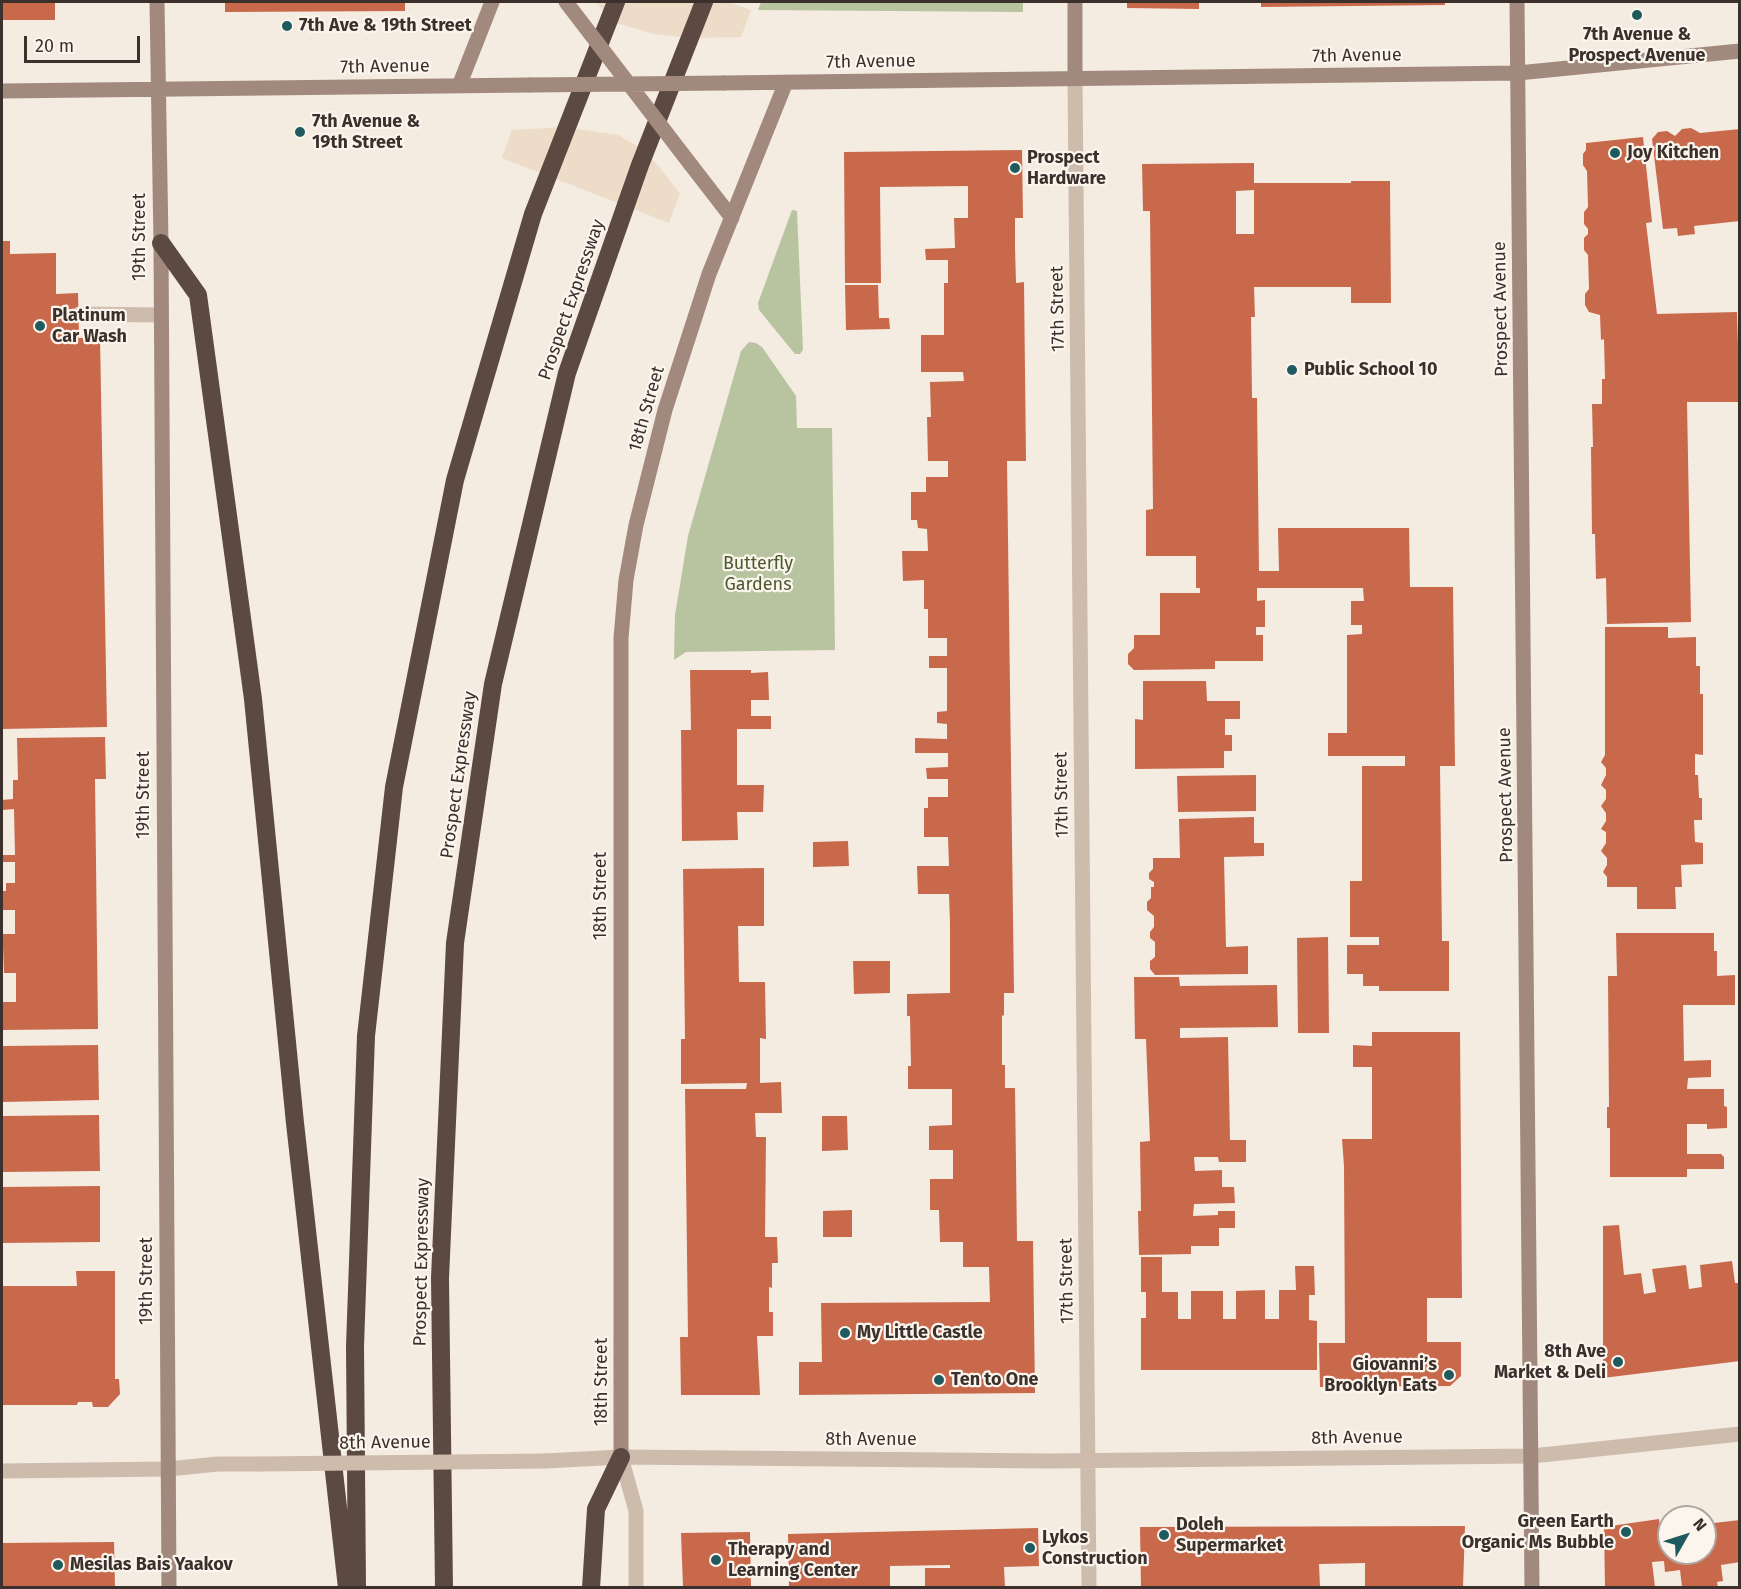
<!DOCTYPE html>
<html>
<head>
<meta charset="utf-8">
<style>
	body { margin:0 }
	#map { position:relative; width:1741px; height:1589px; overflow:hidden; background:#f4ebe1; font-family:"Fira Sans",sans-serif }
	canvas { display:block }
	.frame { position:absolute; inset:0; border:3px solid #3b302b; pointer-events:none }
	.north { position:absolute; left:1657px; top:1505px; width:60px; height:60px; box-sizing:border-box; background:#fbf5ee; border:2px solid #aea6a0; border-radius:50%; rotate:51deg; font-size:16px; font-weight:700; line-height:24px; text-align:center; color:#3b302b }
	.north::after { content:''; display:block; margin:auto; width:21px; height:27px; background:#1f5a5e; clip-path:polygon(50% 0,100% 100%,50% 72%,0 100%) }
	.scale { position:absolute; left:24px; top:36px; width:116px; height:27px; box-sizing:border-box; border:3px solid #3b302b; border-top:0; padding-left:8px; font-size:18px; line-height:21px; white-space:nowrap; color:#3b302b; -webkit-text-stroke:4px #fbf5ee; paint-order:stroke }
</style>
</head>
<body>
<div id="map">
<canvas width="1741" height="1589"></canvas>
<div class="frame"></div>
<div class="north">N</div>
<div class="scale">20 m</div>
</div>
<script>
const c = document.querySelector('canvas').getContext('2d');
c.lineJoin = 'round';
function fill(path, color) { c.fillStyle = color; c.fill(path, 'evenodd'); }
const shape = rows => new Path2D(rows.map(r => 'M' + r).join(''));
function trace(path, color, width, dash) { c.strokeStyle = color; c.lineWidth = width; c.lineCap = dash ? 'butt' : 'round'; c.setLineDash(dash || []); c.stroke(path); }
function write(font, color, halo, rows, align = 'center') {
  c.font = font + ' "Fira Sans",sans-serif'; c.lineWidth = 4.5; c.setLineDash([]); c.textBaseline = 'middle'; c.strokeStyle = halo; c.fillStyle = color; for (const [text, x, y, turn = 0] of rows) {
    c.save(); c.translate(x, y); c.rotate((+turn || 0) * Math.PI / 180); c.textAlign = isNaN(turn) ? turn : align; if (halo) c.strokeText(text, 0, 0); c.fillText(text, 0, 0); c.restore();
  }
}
fill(shape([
	[761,2,1023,2,1023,12,758,10],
	[792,210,797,211,803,350,800,354,795,354,759,310,758,303],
	[749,342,756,343,762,347,796,396,797,428,832,428,835,650,686,652,674,660,675,615,688,536,741,351]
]), '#b8c4a0');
fill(shape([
	[595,2,729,2,751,10,741,37,693,38,654,34,616,23],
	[564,127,618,135,639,147,658,165,680,194,669,223,502,158,512,130]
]), '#ecdcc8');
fill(shape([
	[2,2,55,2,55,20,2,20],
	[225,2,405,2,405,11,225,12],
	[1127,2,1199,2,1199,9,1127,8],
	[1261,2,1445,2,1445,5,1261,7],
	[1691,128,1700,133,1740,129,1740,221,1694,226,1695,234,1678,236,1677,228,1663,229,1652,139,1658,132,1667,131,1675,136,1682,129],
	[1643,137,1652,222,1646,223,1657,314,1737,312,1738,346,1740,346,1739,402,1687,402,1691,622,1607,624,1606,578,1596,579,1595,534,1592,534,1591,447,1593,447,1592,404,1602,404,1602,379,1605,379,1604,339,1601,340,1600,315,1589,312,1585,305,1585,294,1589,289,1588,255,1584,250,1584,238,1588,234,1588,229,1584,224,1584,212,1588,207,1587,171,1583,165,1583,154,1586,150,1586,143],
	[1022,150,1023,218,1015,218,1015,248,1016,283,1024,282,1026,461,1007,461,1014,993,1004,993,1004,1015,1002,1016,1002,1065,1005,1065,1005,1088,1015,1088,1017,1241,1033,1241,1035,1393,799,1395,799,1362,822,1362,821,1303,990,1302,989,1267,963,1267,963,1242,940,1242,939,1210,930,1210,930,1179,953,1179,953,1150,929,1150,929,1126,952,1125,952,1089,908,1089,908,1066,911,1066,910,1016,907,1016,907,994,950,993,950,923,949,894,918,894,917,866,949,866,948,837,924,837,924,808,928,808,928,797,948,797,948,779,927,779,926,768,948,767,948,753,915,753,915,738,947,739,947,724,937,723,937,712,947,711,947,668,929,668,929,656,947,656,947,638,928,638,928,609,924,609,924,580,903,581,902,551,928,551,927,529,918,528,917,520,911,520,911,492,926,492,926,477,948,477,948,461,928,461,927,417,931,417,930,382,964,381,963,372,921,372,921,335,944,335,944,283,948,283,948,260,926,260,925,249,955,248,954,218,968,218,968,186,880,187,881,283,845,283,844,152],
	[1254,163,1254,183,1351,183,1351,181,1390,181,1391,303,1351,303,1351,287,1254,287,1255,317,1251,317,1252,398,1257,398,1259,571,1279,571,1278,528,1409,528,1410,587,1453,587,1455,766,1440,766,1442,941,1449,941,1449,991,1379,991,1379,986,1363,986,1363,974,1347,974,1347,945,1379,945,1379,937,1350,937,1350,881,1362,881,1362,766,1405,766,1405,756,1328,756,1328,733,1347,733,1347,635,1362,634,1362,625,1351,625,1351,601,1364,601,1363,588,1257,588,1257,601,1265,600,1265,627,1256,627,1256,635,1263,635,1263,661,1215,661,1215,669,1134,670,1128,664,1128,654,1134,648,1134,635,1160,635,1160,593,1200,593,1200,588,1196,588,1196,556,1146,556,1146,510,1153,509,1150,211,1143,211,1142,164],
	[1254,190,1254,234,1236,234,1236,191],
	[2,241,10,241,10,254,56,253,56,294,78,293,79,338,100,337,107,727,2,729],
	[845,285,878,285,879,318,889,318,890,329,846,330],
	[1605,627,1668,627,1668,638,1696,637,1696,666,1700,666,1700,694,1703,694,1703,755,1695,754,1695,775,1698,775,1699,798,1702,798,1702,820,1694,820,1695,842,1703,843,1703,864,1681,865,1682,887,1675,887,1676,909,1637,909,1637,887,1607,887,1607,877,1603,872,1607,865,1607,858,1601,851,1606,843,1606,832,1601,829,1606,821,1606,813,1601,806,1606,799,1606,790,1601,785,1606,775,1606,768,1601,762,1605,755],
	[690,670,751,670,751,673,768,672,769,700,751,700,751,716,771,716,771,729,737,729,737,785,764,785,763,812,737,812,738,840,682,841,681,730,691,730],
	[1143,681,1206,681,1207,701,1240,701,1240,719,1225,719,1225,735,1232,735,1232,751,1224,751,1224,768,1135,769,1135,719,1143,720],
	[105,737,106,779,95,779,98,1029,2,1030,2,1002,16,1002,16,973,4,973,3,946,2,946,2,934,15,934,15,910,2,910,2,891,6,891,6,883,15,883,15,862,2,862,2,855,15,855,14,809,2,810,2,800,13,799,13,780,18,780,17,738],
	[1256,775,1256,811,1178,812,1177,776],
	[1254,817,1254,843,1264,843,1264,856,1224,857,1226,947,1248,946,1248,974,1155,975,1150,969,1150,961,1155,957,1155,942,1150,938,1150,932,1154,927,1154,916,1147,910,1147,902,1151,898,1151,887,1154,887,1154,882,1149,879,1149,873,1153,869,1153,858,1180,858,1179,819],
	[848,841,849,866,813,867,813,842],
	[764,868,764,926,738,926,739,982,765,982,766,1039,760,1038,760,1083,781,1082,782,1113,755,1113,756,1137,766,1137,765,1237,777,1237,778,1263,772,1263,772,1288,769,1287,769,1312,773,1312,773,1336,757,1336,760,1395,681,1395,680,1337,688,1337,685,1089,746,1089,747,1083,681,1084,681,1039,685,1039,683,869],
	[1616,933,1714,933,1714,951,1717,951,1717,976,1735,975,1735,1005,1683,1005,1684,1061,1711,1060,1711,1077,1688,1078,1687,1089,1724,1089,1724,1106,1727,1107,1727,1128,1707,1129,1707,1124,1687,1124,1687,1154,1721,1154,1724,1157,1724,1169,1687,1169,1687,1177,1610,1177,1610,1128,1607,1128,1607,1107,1609,1107,1608,976,1617,976],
	[1328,937,1329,1033,1298,1033,1297,938],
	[853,961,890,961,890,993,854,994],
	[1134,977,1179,977,1180,986,1277,985,1278,1027,1180,1028,1180,1038,1228,1037,1230,1140,1246,1140,1246,1162,1219,1162,1218,1157,1194,1157,1195,1171,1222,1170,1222,1187,1234,1187,1235,1203,1194,1204,1193,1216,1218,1215,1218,1211,1235,1211,1235,1228,1219,1228,1219,1246,1191,1246,1191,1254,1139,1255,1138,1211,1141,1211,1140,1142,1150,1141,1146,1039,1135,1039],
	[1372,1032,1460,1032,1462,1298,1427,1298,1427,1342,1461,1342,1461,1376,1450,1386,1320,1387,1319,1343,1345,1343,1344,1166,1342,1139,1372,1139,1372,1067,1353,1067,1353,1045,1372,1046],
	[98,1045,99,1100,2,1102,2,1046],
	[99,1115,100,1171,2,1172,2,1116],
	[822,1116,847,1116,848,1150,822,1151],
	[100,1186,100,1242,2,1243,2,1187],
	[852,1210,852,1237,823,1237,823,1211],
	[1619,1225,1624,1275,1641,1273,1644,1294,1656,1292,1652,1269,1686,1265,1689,1289,1702,1287,1700,1265,1732,1261,1735,1283,1740,1283,1740,1361,1603,1378,1603,1226],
	[1141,1257,1162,1257,1162,1292,1178,1292,1178,1319,1191,1319,1191,1291,1223,1291,1223,1319,1236,1319,1236,1291,1265,1290,1265,1319,1279,1319,1279,1290,1296,1290,1295,1266,1314,1266,1315,1295,1309,1295,1309,1320,1317,1321,1317,1370,1141,1370,1141,1318,1146,1318,1146,1292,1141,1292],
	[76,1271,115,1271,115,1379,119,1379,120,1394,108,1407,93,1407,92,1402,78,1402,77,1405,2,1405,2,1286,77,1286],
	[1659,1519,1660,1530,1669,1529,1669,1553,1705,1553,1705,1524,1740,1520,1740,1562,1721,1565,1723,1581,1717,1582,1718,1587,1682,1587,1680,1570,1665,1572,1664,1561,1652,1562,1655,1587,1605,1587,1604,1527],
	[1465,1526,1463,1587,1365,1587,1365,1563,1319,1564,1320,1587,1141,1587,1140,1527],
	[1038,1528,1039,1566,1004,1567,1005,1587,925,1587,925,1568,950,1568,950,1565,890,1566,890,1587,789,1587,788,1534],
	[750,1532,751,1587,683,1587,681,1533],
	[114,1542,115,1587,2,1587,2,1543]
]), '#c8694b');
trace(shape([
	[79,314,160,315]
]), '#cdbbac', 15);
trace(shape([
	[1075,79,1089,1588],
	[621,1457,636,1511,636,1588],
	[545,1461,621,1457,1049,1461,1532,1456,1740,1434],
	[2,1471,168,1469,218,1464,260,1464]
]), '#cdbbac', 15);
trace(shape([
	[157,2,161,243,169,1588],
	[1517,2,1532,1588],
	[1075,79,1075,2],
	[723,83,1518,73,1740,51],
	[459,86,492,2],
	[2,91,530,85],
	[691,165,732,218],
	[621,1457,621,638,626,580,636,525,665,410,709,274,786,82]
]), '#a18a7d', 15);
trace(shape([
	[161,243,198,295,253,699,295,1123,347,1588],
	[357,1588,355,1346,366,1036,394,787,455,480,533,214,616,2],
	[444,1588,440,1278,455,943,493,684,567,373,640,165,704,2],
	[591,1588,596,1509,621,1457]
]), '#5c4a42', 18);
trace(shape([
	[260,1464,545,1461]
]), '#cdbbac', 15);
trace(shape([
	[566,2,691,165],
	[530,85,723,83]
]), '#a18a7d', 15);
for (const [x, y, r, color] of [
	[1637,15,6,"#1f5a5e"],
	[287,26,6,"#1f5a5e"],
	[300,132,6,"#1f5a5e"],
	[1615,153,6,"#1f5a5e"],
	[1015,168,6,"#1f5a5e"],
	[40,326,6,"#1f5a5e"],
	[1292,370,6,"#1f5a5e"],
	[845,1333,6,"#1f5a5e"],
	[1618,1362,6,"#1f5a5e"],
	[1449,1375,6,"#1f5a5e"],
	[939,1380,6,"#1f5a5e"],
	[1626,1532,6,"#1f5a5e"],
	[1164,1535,6,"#1f5a5e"],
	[1030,1548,6,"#1f5a5e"],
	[716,1560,6,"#1f5a5e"],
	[58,1565,6,"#1f5a5e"]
]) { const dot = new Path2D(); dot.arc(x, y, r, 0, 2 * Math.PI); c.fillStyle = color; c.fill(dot); trace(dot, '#fbf5ee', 2); }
write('bold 18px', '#3b302b', '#fbf5ee', [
	["7th Ave & 19th Street",299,26],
	["7th Avenue &",1637,35,"center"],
	["Prospect Avenue",1637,56,"center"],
	["7th Avenue &",312,122],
	["19th Street",312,143],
	["Joy Kitchen",1627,153],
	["Prospect",1027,158],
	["Hardware",1027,179],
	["Platinum",52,316],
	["Car Wash",52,337],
	["Public School 10",1304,370],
	["My Little Castle",857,1333],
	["8th Ave",1606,1352,"right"],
	["Market & Deli",1606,1373,"right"],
	["Giovanni’s",1437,1365,"right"],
	["Brooklyn Eats",1437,1386,"right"],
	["Ten to One",951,1380],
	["Green Earth",1614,1522,"right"],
	["Organic Ms Bubble",1614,1543,"right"],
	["Doleh",1176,1525],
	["Supermarket",1176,1546],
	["Lykos",1042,1538],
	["Construction",1042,1559],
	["Therapy and",728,1550],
	["Learning Center",728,1571],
	["Mesilas Bais Yaakov",70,1565]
], 'left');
write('18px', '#3b302b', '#fbf5ee', [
	["7th Avenue",1357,56,-1],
	["7th Avenue",871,62,-1],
	["7th Avenue",385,67,-1],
	["19th Street",140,237,-90],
	["Prospect Expressway",572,300,-71],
	["17th Street",1058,309,-91],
	["Prospect Avenue",1501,309,-91],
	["18th Street",647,409,-74],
	["Prospect Expressway",459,775,-82],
	["19th Street",144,795,-90],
	["17th Street",1062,795,-91],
	["Prospect Avenue",1506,795,-91],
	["18th Street",601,896,-90],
	["Prospect Expressway",422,1262,-89],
	["19th Street",147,1281,-90],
	["17th Street",1067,1281,-91],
	["18th Street",602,1382,-90],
	["8th Avenue",1357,1438,-1],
	["8th Avenue",871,1440],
	["8th Avenue",385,1443,-1]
]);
write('18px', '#4a5a2e', '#fbf5ee', [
	["Butterfly",758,564],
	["Gardens",758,585]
]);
</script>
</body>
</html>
